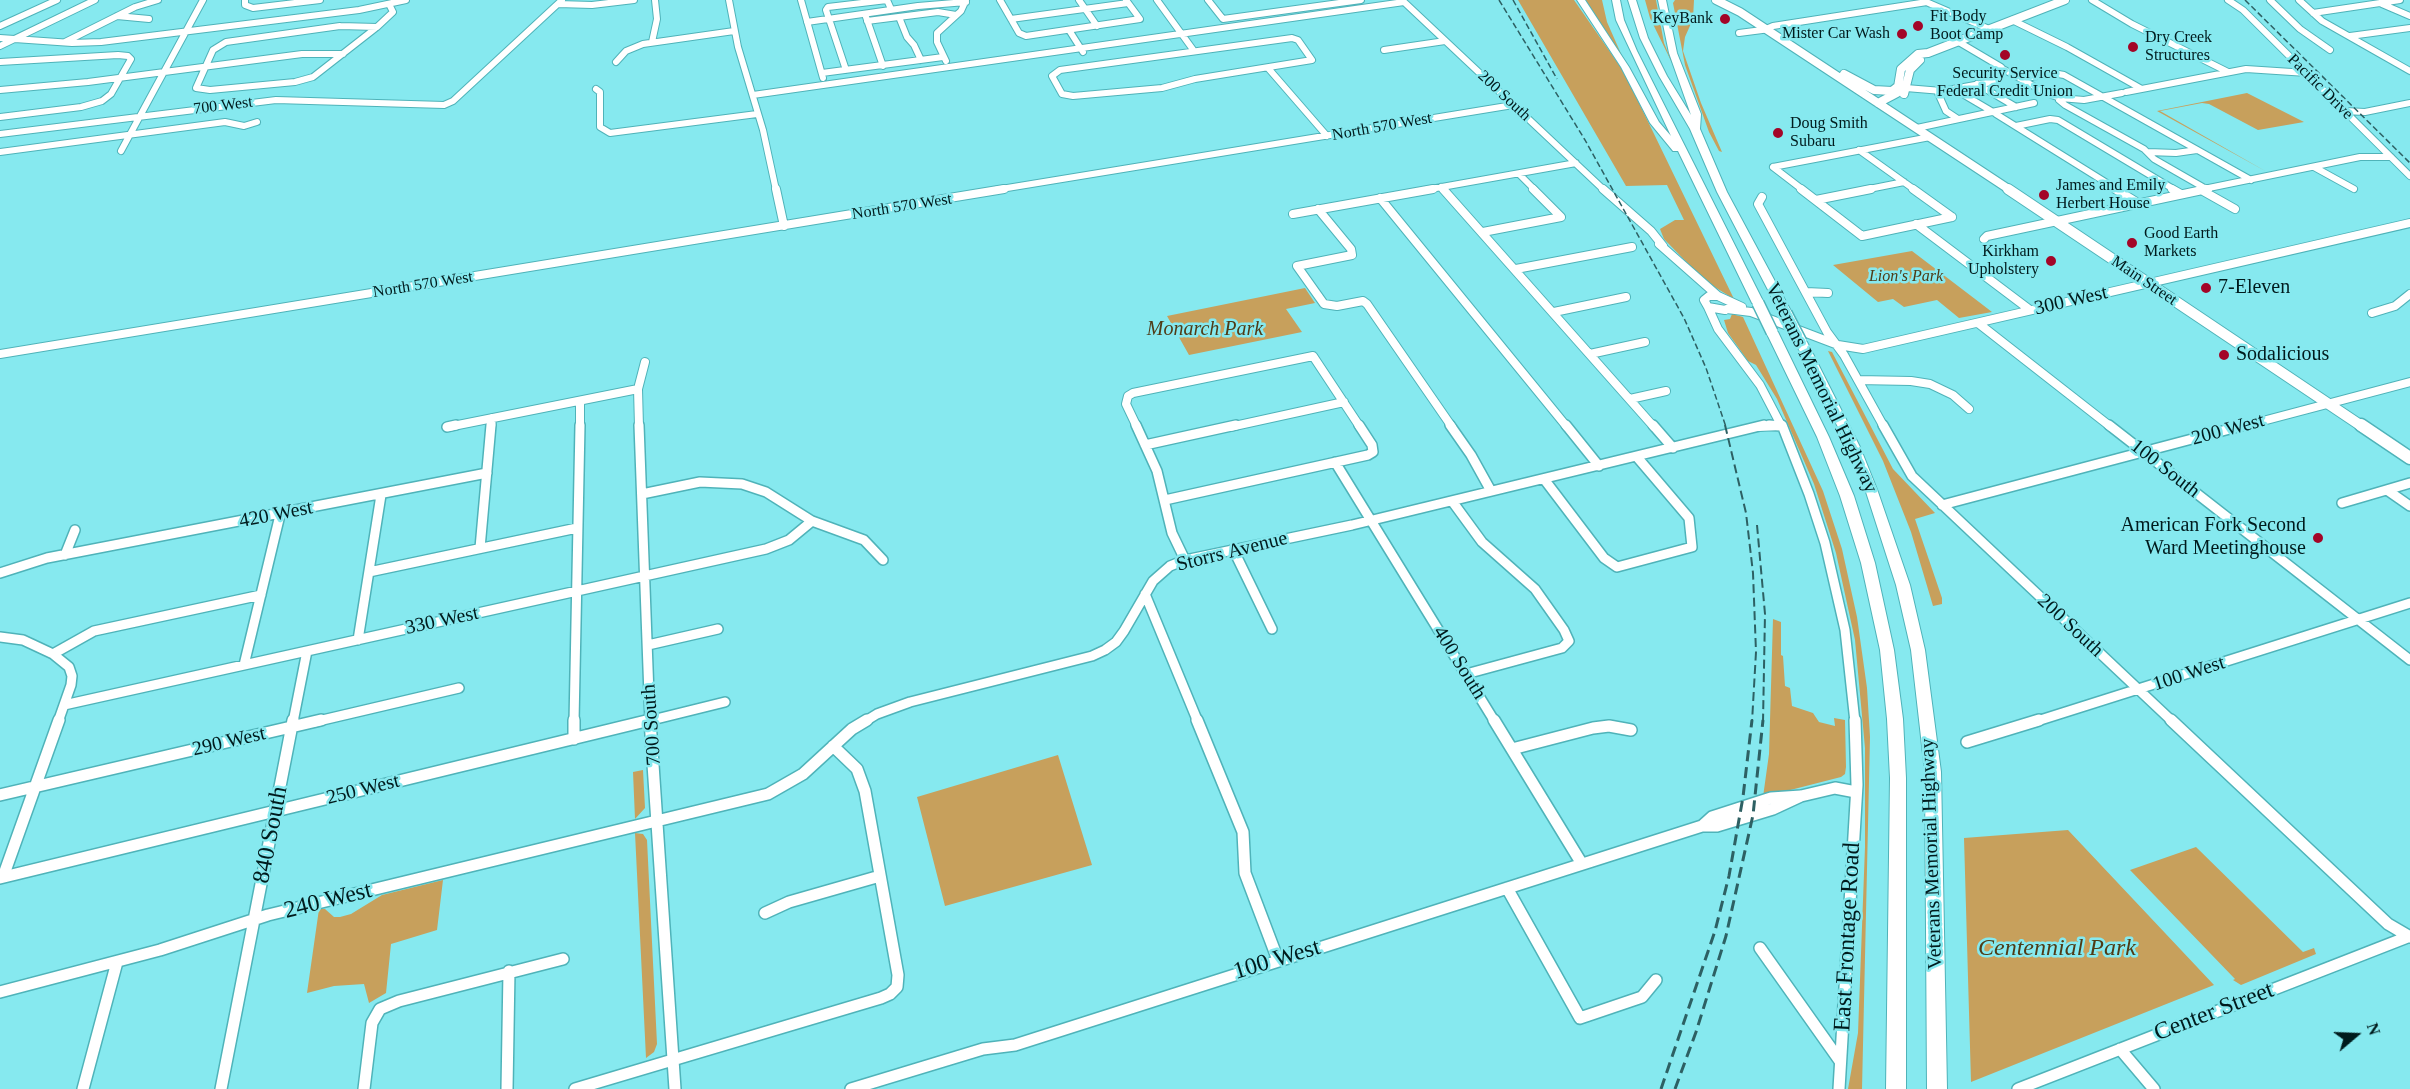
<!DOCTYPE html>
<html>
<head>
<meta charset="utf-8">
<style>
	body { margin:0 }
	#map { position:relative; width:2410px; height:1089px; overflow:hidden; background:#86e9ef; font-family:"Times New Roman",serif }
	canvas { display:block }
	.north { position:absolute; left:2326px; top:1005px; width:60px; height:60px; -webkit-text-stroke:4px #86e9ef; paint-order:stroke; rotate:71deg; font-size:16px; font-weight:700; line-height:24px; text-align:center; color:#001b1d }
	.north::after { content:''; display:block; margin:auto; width:21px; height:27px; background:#001b1d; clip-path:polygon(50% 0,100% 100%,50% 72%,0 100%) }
</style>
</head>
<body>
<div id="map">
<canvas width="2410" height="1089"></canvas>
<div class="north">N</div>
</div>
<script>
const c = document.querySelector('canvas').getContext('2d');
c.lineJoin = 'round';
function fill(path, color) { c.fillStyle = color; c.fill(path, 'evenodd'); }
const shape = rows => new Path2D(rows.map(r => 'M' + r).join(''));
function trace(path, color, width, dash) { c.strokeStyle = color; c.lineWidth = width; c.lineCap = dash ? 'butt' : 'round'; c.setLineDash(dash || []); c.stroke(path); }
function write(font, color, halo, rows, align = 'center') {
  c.font = font + ' "Times New Roman",serif'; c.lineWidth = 5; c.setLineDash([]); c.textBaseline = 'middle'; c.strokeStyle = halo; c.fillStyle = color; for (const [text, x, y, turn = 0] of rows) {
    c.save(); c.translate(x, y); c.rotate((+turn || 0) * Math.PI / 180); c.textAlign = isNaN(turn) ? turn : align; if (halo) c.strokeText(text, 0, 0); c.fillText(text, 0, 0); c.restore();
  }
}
fill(shape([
	[1518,0,1574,0,1624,72,1734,299,1705,281,1664,239,1660,229,1675,220,1684,220,1667,185,1626,186],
	[1585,0,1602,0,1607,22,1622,56],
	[1645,0,1656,0,1664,43,1674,67,1650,18],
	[1675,0,1694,0,1693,19,1685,37,1683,51,1701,103,1722,152,1719,151,1709,132,1685,65,1673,3],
	[2247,93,2304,122,2258,130,2209,104,2202,103,2160,111,2267,172,2157,111],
	[1912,251,1979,302,1992,312,1959,318,1937,300,1904,307,1893,299,1878,302,1833,265],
	[1305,288,1315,303,1286,309,1302,332,1189,355,1167,316],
	[1732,314,1743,317,1823,491,1842,549,1857,617,1867,688,1870,737,1862,1089,1848,1089,1858,1033,1865,847,1865,748,1855,640,1836,553,1814,484,1777,399,1756,365,1748,361,1728,333,1724,320,1730,319],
	[1828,351,1832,352,1893,469,1935,513,1915,519,1942,598,1942,604,1933,606,1911,532,1883,461],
	[1773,619,1781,622,1781,655,1783,656,1785,686,1790,688,1792,706,1813,713,1819,722,1835,726,1834,718,1845,720,1846,767,1845,774,1841,777,1763,797,1769,754],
	[1058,755,1092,865,945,906,917,797],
	[643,770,645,808,635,819,633,772],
	[2068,830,2214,985,1971,1082,1964,838],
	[635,833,643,834,647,840,657,1044,654,1052,646,1058],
	[2196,847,2303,952,2314,948,2316,954,2241,985,2233,980,2235,979,2130,870],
	[443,880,437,930,391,944,386,993,369,1003,364,984,334,986,307,993,319,909,325,909,334,917,340,917,351,914,382,895]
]), '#c7a05c');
const minorFar3 = shape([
	[245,0,245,5,253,8,320,0],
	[729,0,738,47,763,130,776,190],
	[801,0,823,78],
	[1000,0,1019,33,1026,36,1140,19,1126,0],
	[1079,0,1097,26],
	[1157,0,1194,51],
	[1208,0,1223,19,1361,0],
	[1402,0,1604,190],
	[2092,0,2132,24,2228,72],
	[2228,0,2243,10,2410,176],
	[2270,0,2300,29,2330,50],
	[2299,0,2322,21,2410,71],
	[1924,1,1989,29],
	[558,4,592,5,634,0],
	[2382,4,2410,16],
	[2313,13,2400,0],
	[117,16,149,19],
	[866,17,883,66],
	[899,17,907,37,914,45,921,60],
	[1011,19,1128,3],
	[2012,20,2067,47,2140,88],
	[867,21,938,12,956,15],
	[807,22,918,6,966,2],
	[0,26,57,0],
	[340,26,377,27,313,77,295,82,210,90,196,88,213,50,226,42,340,26],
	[377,27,393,12,389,4],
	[1766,29,1773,26,1927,2],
	[1069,30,1083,52],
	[1739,33,1770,29],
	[2350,36,2410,28],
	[0,38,72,43,101,42,359,10,406,0],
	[1292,38,1298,40,1312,60,1195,79,1162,88,1073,96,1062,94,1052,76,1060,70,1292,38],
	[1957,41,2001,67],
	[65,42,135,7,158,0],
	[652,42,657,19,655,0],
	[0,46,95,0],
	[1384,50,1445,41],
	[946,61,937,42,937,33,961,11,966,0],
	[0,62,118,55,128,56,131,59,111,94,102,101,81,107,0,117],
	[616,62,626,51,643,44,734,31],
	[1268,68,1327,136],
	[2003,69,2046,93,2060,98,2084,100,2122,93],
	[846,70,826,10,828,7,887,0,891,9],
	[822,73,943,57],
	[2021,79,2053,73,2064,75,2251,180],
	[1977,84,2016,107],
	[1906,88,1942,91,1997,81],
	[596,89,600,92,600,127,610,133,757,114],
	[1954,89,1993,112],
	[0,90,88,82,302,54,343,54],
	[1937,91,1946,111,1958,119],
	[2126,92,2246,69,2307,73],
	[753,95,1404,2],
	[2060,98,2059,100,2065,105,2144,149,2154,159,2208,190],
	[2345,111,2365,112,2410,103],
	[1996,114,2118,190],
	[244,126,257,122],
	[2016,126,2050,119,2058,120,2175,190],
	[1917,128,2034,103],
	[0,134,276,100,444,105,453,101,562,0],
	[1859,150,1915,190],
	[121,151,203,0],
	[0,152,225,122,244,126],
	[2148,152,2176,153,2197,150],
	[1773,167,1803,190],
	[1773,167,1930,137],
	[2314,167,2354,189],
	[1519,174,1535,190],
	[1441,187,1444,190],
	[995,190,1513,105],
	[1425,190,1576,163],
	[1864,190,1904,182],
	[2199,190,2360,157,2391,157]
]);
const minorFar2 = shape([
	[776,189,784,226],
	[1443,189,1654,427],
	[1603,189,1651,231,1663,246],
	[1801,189,1862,236,1952,217],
	[1913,189,1952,217],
	[2115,189,2138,203],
	[2172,189,2181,194],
	[2206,189,2208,190],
	[2203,191,2235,209],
	[1762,197,1758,204,1827,332,1844,355,1884,427],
	[1380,198,1567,427],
	[1816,200,1871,189],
	[1318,209,1351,249,1352,255,1297,266,1324,304,1337,306,1363,301,1367,304,1452,427],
	[1293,214,1433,189],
	[1916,224,2030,310],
	[1483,232,1561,217,1533,189],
	[1984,239,1987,236,2207,189],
	[1659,244,1718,296],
	[1516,269,1632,247],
	[1806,292,1828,293],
	[1708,307,1718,329,1760,385,1782,427],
	[1727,309,1751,312,1838,345,1863,349,2410,223],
	[1725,310,1708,307,1704,300,1709,296,1718,296,1742,307],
	[1554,312,1626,297],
	[2372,313,2395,306,2410,294],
	[1978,323,2111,427],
	[0,354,1004,189],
	[1590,354,1645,342],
	[1858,380,1911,381,1930,384,1953,395,1969,409],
	[1630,399,1666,391],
	[448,427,638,389],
	[491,427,492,418],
	[580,427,580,401],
	[639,427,638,389,645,362],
	[1137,427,1126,404,1128,396,1133,393,1313,356,1360,427],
	[1230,427,1344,402],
	[1758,427,1782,426],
	[2240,427,2410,382]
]);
const minorFar1 = shape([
	[639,425,650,722],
	[1136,425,1157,471,1172,533,1185,560],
	[1450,425,1471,455,1491,491],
	[1566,425,1599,466],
	[1653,425,1673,448],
	[1769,425,1782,426],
	[1782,425,1809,494,1825,543,1845,630,1855,722],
	[1883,425,1912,476,2173,722],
	[2109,425,2410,660],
	[447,427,456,425],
	[1145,445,1236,425],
	[1335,462,1495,722],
	[1544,479,1604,558,1617,567,1692,547,1689,518,1637,457],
	[2387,490,2410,506],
	[642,494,700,482,742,484,766,492,812,521,864,540,883,560],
	[1165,500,1368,455,1373,452,1372,445,1359,425],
	[1452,501,1482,542,1535,589,1564,630,1569,641,1562,648,1466,674],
	[2342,503,2410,483],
	[1942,505,2245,425],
	[480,548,491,425],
	[1233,549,1272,629],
	[65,555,75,530],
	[369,572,577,528],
	[0,573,47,558,487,473],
	[1145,594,1198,722],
	[0,637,23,640,53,654,69,667,72,676,71,685,58,722],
	[358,640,381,495],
	[648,645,718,629],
	[53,654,94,631,261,595],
	[244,665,280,515],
	[64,705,766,549,789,540,812,521],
	[293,722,307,651],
	[314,722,459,688],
	[574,722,580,425],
	[644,722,725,702],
	[864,722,877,714,910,702,1092,656,1105,650,1116,642,1124,631,1153,581,1170,566,1185,560,1352,525,1764,425],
	[2034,722,2410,603]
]);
const minor = shape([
	[650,720,675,1089],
	[1197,720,1243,832,1245,873,1278,960],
	[1494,720,1582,864],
	[2171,720,2388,924,2410,937],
	[574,739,574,720],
	[1967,742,2039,720],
	[1512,749,1593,728,1609,726,1631,730],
	[0,795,321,720],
	[1702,826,1712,817,1771,798,1801,796,1835,788,1856,792],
	[3,877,59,720],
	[0,878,650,720],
	[1507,888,1580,1018,1642,997,1656,980],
	[765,913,789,902,880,876],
	[1760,948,1840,1061],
	[0,992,160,950,268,915,768,794,803,774,852,729,867,720],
	[2120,1049,2154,1089],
	[83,1089,117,962],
	[221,1089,293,720],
	[364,1089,372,1023,380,1009,399,1001,563,959],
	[507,1089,509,971],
	[575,1089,881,998,890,994,897,987,898,975,865,791,857,769,833,746],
	[851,1089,983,1049,1015,1045,1702,826,1717,826,1773,809,1801,796],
	[1839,1089,1857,785,1855,720],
	[2018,1089,2410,936]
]);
const majorFar2 = shape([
	[1716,0,1740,12,2010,190],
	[1844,74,1874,90,1892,91,1897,87],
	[1904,94,1910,70,1920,60],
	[1878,103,1897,93,1901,69,1918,54,1928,53,2065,0]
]);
const majorFar1 = shape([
	[2008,189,2363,427]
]);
const major = shape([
	[2361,425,2410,458]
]);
const highway = shape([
	[1577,0,1585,0,1629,67,1659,122,1671,136,1616,20,1612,0,1620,0,1624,20,1637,51,1764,303,1762,305,1758,306,1752,303,1678,151,1673,151,1650,123,1621,67,1577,0],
	[1628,0,1636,0,1648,38,1667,76,1691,115,1669,53,1658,0,1666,0,1677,53,1701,114,1700,129,1727,192,1792,313,1790,315,1782,315,1780,313,1717,192,1690,129,1659,76,1640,38,1628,0],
	[1772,329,1778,332,1829,437,1854,496,1875,563,1894,650,1903,719,1906,778,1906,1089,1886,1089,1890,778,1887,719,1880,650,1861,563,1840,496,1817,437,1766,332,1772,329],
	[1801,339,1807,342,1860,447,1878,492,1910,585,1925,650,1941,772,1947,1089,1927,1089,1925,772,1911,650,1896,585,1866,492,1848,447,1795,342,1801,339]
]);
trace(minorFar3, '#4fb3b9', 8);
trace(minorFar2, '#4fb3b9', 10);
trace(minorFar1, '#4fb3b9', 12);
trace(minor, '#4fb3b9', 14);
trace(majorFar2, '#4fb3b9', 10);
trace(majorFar1, '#4fb3b9', 12);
trace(major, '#4fb3b9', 15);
trace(highway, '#4fb3b9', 2);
trace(minorFar3, '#fff', 6);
trace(minorFar2, '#fff', 8);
trace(minorFar1, '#fff', 9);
trace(minor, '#fff', 11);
trace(majorFar2, '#fff', 8);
trace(majorFar1, '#fff', 10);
trace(major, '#fff', 12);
fill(highway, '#fff');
trace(shape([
	[1499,0,1585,140,1684,318,1706,368,1726,427],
	[1513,0,1557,79],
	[2245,0,2410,163]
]), '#2d6063', 1.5, [6, 3]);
trace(shape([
	[1725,425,1746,513,1753,573,1756,652,1752,722],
	[1757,525,1765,614,1763,722]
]), '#2d6063', 2, [9, 4.5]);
trace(shape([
	[1661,1089,1715,931,1729,876,1743,797,1752,720],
	[1675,1089,1696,1032,1726,936,1753,815,1763,720]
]), '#2d6063', 3, [11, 6]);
const highwayBridge = shape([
	[1758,303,1772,332],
	[1786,313,1801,342]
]);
trace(highwayBridge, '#4fb3b9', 14, []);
trace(highwayBridge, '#fff', 11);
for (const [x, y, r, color] of [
	[1725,19,6,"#a30527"],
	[1918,26,6,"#a30527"],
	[1902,34,6,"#a30527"],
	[2133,47,6,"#a30527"],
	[2005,55,6,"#a30527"],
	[1778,133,6,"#a30527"],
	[2044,195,6,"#a30527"],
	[2132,243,6,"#a30527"],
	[2051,261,6,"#a30527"],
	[2206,288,6,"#a30527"],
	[2224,355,6,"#a30527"],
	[2318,538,6,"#a30527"]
]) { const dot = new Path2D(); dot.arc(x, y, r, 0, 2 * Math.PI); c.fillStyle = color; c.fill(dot); trace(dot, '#86e9ef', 2); }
write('16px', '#001b1d', '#86e9ef', [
	["Fit Body",1930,17],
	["Boot Camp",1930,35],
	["KeyBank",1713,19,"right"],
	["Mister Car Wash",1890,34,"right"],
	["Dry Creek",2145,38],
	["Structures",2145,56],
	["Security Service",2005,74,"center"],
	["Federal Credit Union",2005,92,"center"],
	["Doug Smith",1790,124],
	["Subaru",1790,142],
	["James and Emily",2056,186],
	["Herbert House",2056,204],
	["Good Earth",2144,234],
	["Markets",2144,252],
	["Kirkham",2039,252,"right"],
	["Upholstery",2039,270,"right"]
], 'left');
write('16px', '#001b1d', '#86e9ef', [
	["Pacific Drive",2320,87,45],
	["200 South",1504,96,43],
	["700 West",223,106,-7],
	["North 570 West",1382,127,-10],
	["North 570 West",902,207,-9],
	["Main Street",2144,281,34],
	["North 570 West",423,285,-9]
]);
write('italic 16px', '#4f3b16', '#86e9ef', [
	["Lion's Park",1906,277]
]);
write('20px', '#001b1d', '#86e9ef', [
	["7-Eleven",2218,288],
	["Sodalicious",2236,355],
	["American Fork Second",2306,526,"right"],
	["Ward Meetinghouse",2306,549,"right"]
], 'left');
write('20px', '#001b1d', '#86e9ef', [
	["300 West",2071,301,-13],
	["Veterans Memorial Highway",1821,388,64],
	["200 West",2228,430,-15],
	["100 South",2165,469,38],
	["420 West",276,515,-11],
	["Storrs Avenue",1232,552,-14],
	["330 West",442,621,-12],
	["200 South",2070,626,43],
	["400 South",1459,663,58],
	["100 West",2189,674,-18],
	["700 South",652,725,-94],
	["290 West",229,742,-13],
	["250 West",363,790,-14],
	["Veterans Memorial Highway",1932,854,-92]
]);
write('italic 20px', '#4f3b16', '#86e9ef', [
	["Monarch Park",1205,330]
]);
write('24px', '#001b1d', '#86e9ef', [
	["840 South",271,835,-79],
	["240 West",328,901,-14],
	["East Frontage Road",1848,937,-87],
	["100 West",1277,960,-17],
	["Center Street",2214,1012,-21]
]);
write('italic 24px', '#4f3b16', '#86e9ef', [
	["Centennial Park",2057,949]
]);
</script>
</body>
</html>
